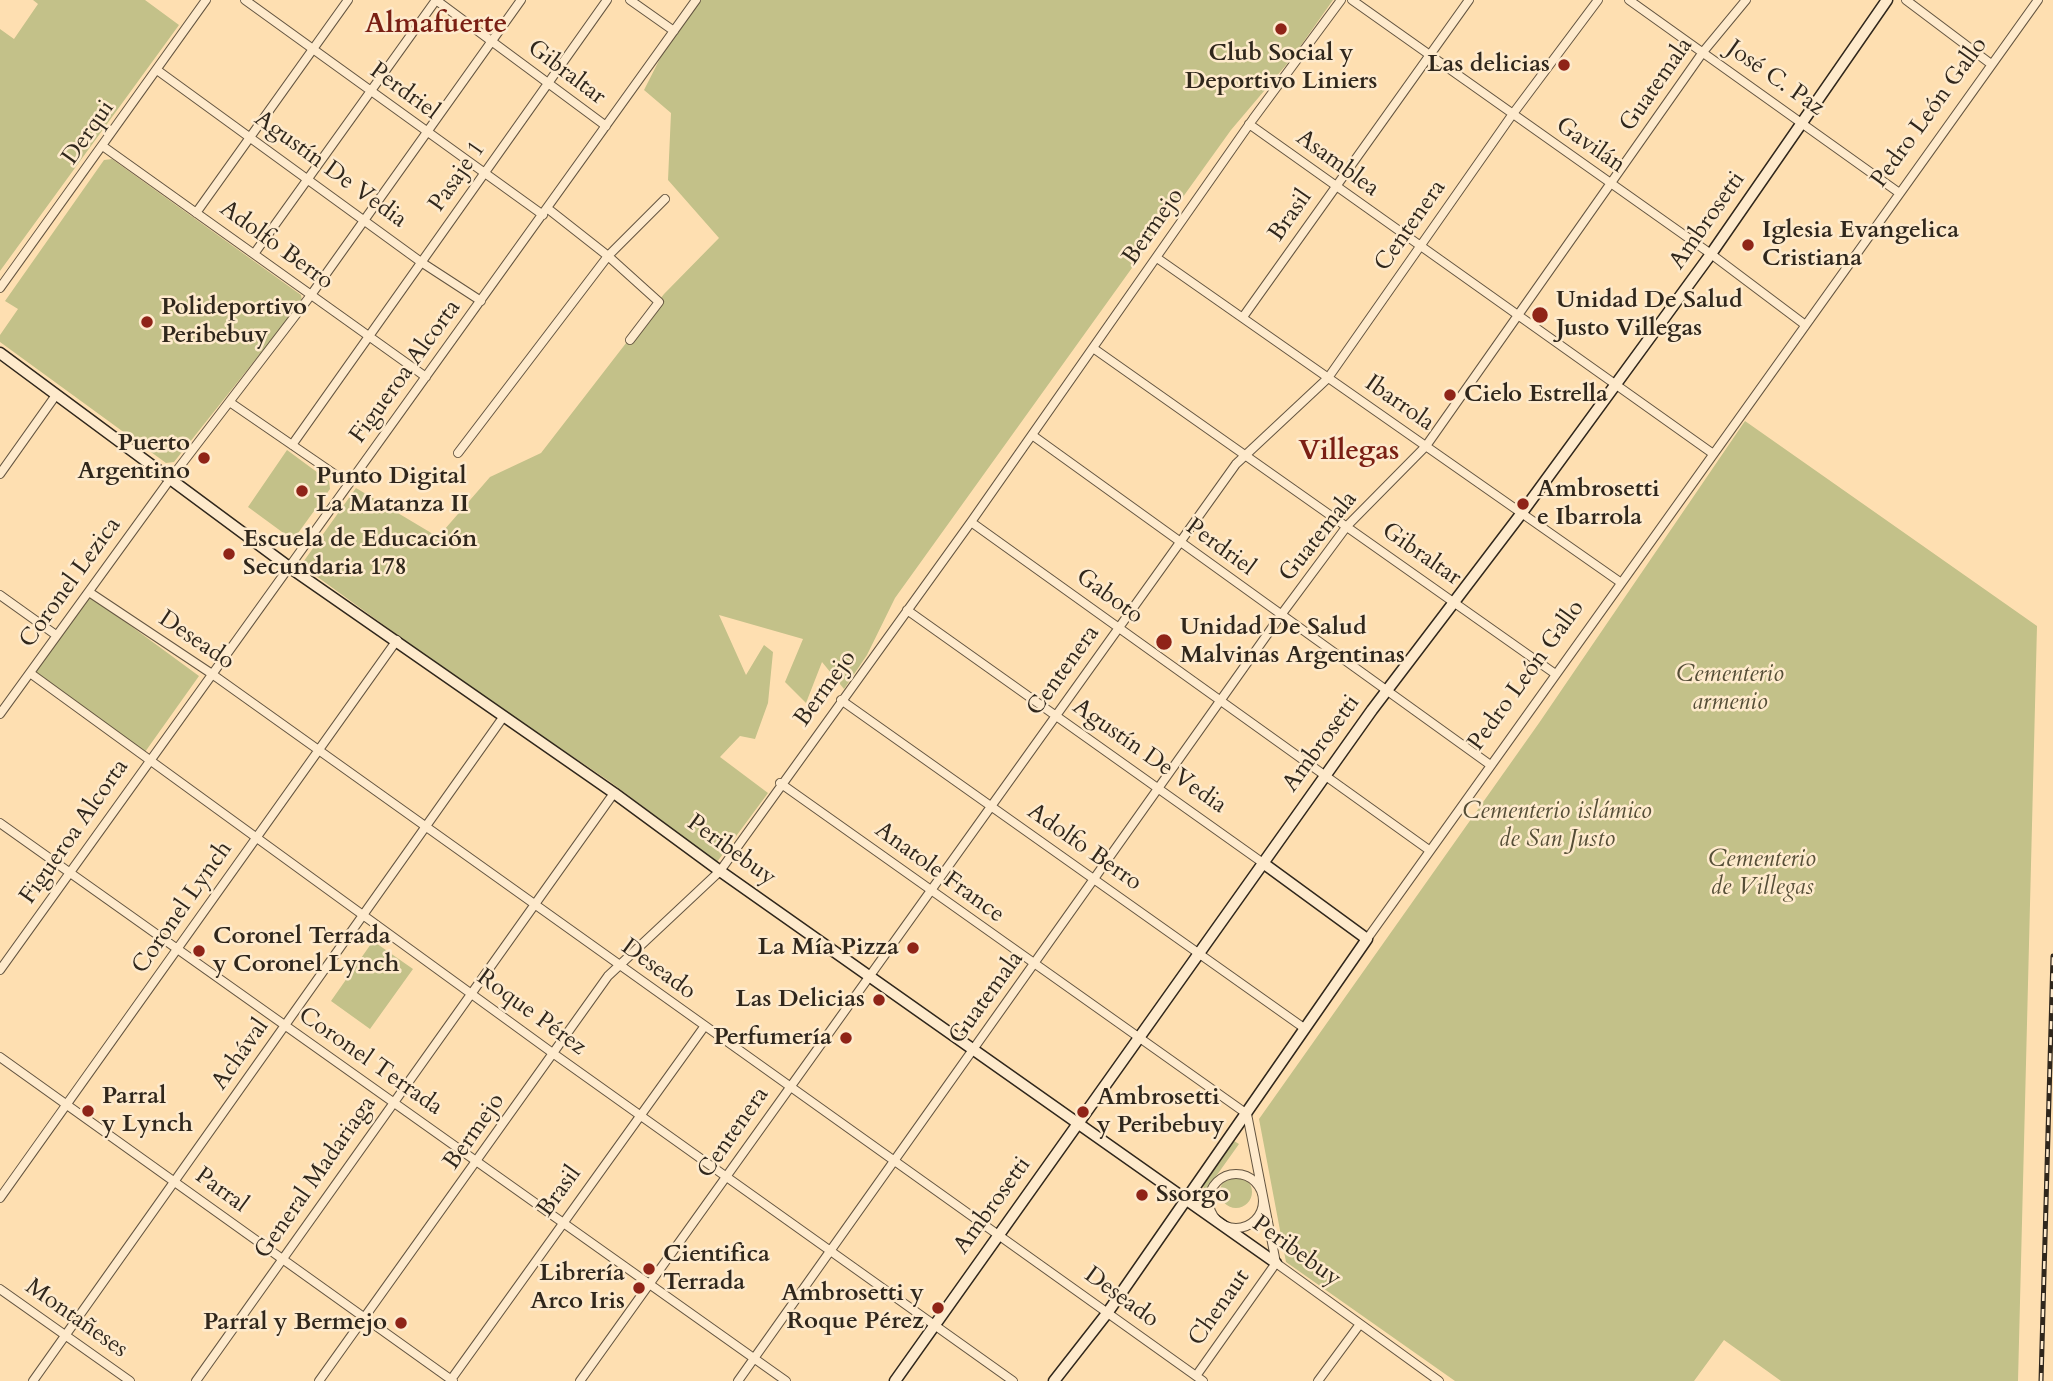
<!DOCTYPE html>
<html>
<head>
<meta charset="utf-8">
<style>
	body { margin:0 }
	canvas { display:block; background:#fedfb1 }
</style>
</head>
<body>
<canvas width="2053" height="1381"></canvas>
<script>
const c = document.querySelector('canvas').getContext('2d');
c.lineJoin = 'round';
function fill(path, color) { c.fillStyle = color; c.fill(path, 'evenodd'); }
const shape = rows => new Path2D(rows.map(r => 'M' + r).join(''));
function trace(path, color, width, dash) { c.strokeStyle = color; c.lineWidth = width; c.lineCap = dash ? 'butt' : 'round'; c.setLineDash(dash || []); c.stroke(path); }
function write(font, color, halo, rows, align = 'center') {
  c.font = font + ' Cardo,serif'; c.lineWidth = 5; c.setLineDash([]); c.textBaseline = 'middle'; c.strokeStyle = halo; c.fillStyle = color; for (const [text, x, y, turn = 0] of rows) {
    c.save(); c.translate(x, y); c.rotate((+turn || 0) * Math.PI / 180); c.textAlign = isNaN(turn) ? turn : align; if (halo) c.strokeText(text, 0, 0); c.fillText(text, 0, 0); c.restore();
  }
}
fill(shape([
	[33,0,145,0,179,25,0,271,0,29,14,39,38,4],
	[696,0,1333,0,1292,58,1231,130,895,598,867,655,844,689,822,662,806,703,785,682,803,639,719,615,746,675,764,645,773,652,768,703,755,739,740,736,720,757,768,793,717,862,609,781,465,684,301,565,356,488,438,537,490,477,541,453,664,294,719,238,668,180,671,113,644,90,674,31],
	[112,159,301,295,302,301,174,462,166,463,0,342,0,335,18,309,5,301,104,160],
	[1745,421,2037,626,2018,1381,1781,1381,1724,1340,1694,1381,1455,1381,1286,1262,1259,1119,1539,723],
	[287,450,329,481,330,489,293,540,248,507],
	[90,596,199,676,145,752,35,672],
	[373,941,413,969,370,1029,331,1001],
	[1234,1141,1239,1144,1207,1189,1204,1189,1203,1186],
	'1220 1192a16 16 0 1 1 32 0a16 16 0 1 1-32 0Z'
]), '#c3c189');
const street = shape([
	[245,0,543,215],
	[436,0,606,126],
	[630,0,674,31],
	[1352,0,1711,254,1804,324],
	[1629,0,1898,192],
	[1906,0,1991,64],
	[157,70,421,262,481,301],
	[1249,124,1712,453],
	[104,147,426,377],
	[196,213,348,0],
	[254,254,436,0],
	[1157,258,1620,582],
	[0,288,206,0],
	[1243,317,1469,0],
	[630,340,659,302,608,256,665,199],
	[1093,348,1554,673],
	[231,403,349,484],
	[1032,435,1489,764],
	[292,445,607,0],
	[458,453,608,256,547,208],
	[0,474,56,395],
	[971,522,1429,850],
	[89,592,212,674,1203,1381],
	[0,595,56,635],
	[907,610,1263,863],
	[30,673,554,1054,1013,1381],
	[841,700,1304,1028],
	[0,714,171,478,311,295,521,0],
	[780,783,1247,1114,1276,1263],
	[0,823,786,1381],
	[1367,939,2038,0],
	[0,970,696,0],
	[0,1057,453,1381],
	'1209 1201a27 27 0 1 1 54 0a27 27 0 1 1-54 0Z',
	[0,1198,397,640],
	[1276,1263,1439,1381],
	[0,1289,130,1381],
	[1196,1376,1276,1263],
	[33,1381,504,716],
	[196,1381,614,793],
	[319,1381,608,976,720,871,971,522,1253,119,1341,0],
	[450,1381,704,1027],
	[580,1381,1236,464,1328,378,1512,115,1598,0],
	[738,1381,1281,615,1347,526,1426,446,1703,52,1746,0],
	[1318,1381,1360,1324]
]);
const secondary = shape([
	[0,353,289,567,614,793,720,871,1276,1263],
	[895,1381,1372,710,1521,514,1711,254,1887,0],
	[1054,1381,1108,1312,1367,939,1263,863]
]);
trace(street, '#645541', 10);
trace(secondary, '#30271c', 13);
trace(street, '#feeacc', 8);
trace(secondary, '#feeacc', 10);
const rail = shape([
	[2041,1381,2053,956]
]);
trace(rail, '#30271c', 5);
trace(rail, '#feeacc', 2.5, [8]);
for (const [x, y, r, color] of [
	[1281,29,7,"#8f2418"],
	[1564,65,7,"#8f2418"],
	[1748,245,7,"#8f2418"],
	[1540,315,9,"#8f2418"],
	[147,322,7,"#8f2418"],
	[1450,395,7,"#8f2418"],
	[204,458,7,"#8f2418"],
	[302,491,7,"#8f2418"],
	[1523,504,7,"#8f2418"],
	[229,554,7,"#8f2418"],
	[1164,642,9,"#8f2418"],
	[913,948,7,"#8f2418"],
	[199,951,7,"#8f2418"],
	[879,1000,7,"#8f2418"],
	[846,1038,7,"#8f2418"],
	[88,1111,7,"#8f2418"],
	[1083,1112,7,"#8f2418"],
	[1142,1195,7,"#8f2418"],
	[649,1269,7,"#8f2418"],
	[639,1288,7,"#8f2418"],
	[938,1308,7,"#8f2418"],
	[401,1323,7,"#8f2418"]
]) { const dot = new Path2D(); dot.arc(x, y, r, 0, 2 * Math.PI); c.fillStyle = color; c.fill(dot); trace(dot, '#feeacc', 2.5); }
write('bold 24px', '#30271c', '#feeacc', [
	["Club Social y",1281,54,"center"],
	["Deportivo Liniers",1281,82,"center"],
	["Las delicias",1550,65,"right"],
	["Iglesia Evangelica",1762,231],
	["Cristiana",1762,259],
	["Unidad De Salud",1556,301],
	["Justo Villegas",1556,329],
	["Polideportivo",161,308],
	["Peribebuy",161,336],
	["Cielo Estrella",1464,395],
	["Puerto",190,444,"right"],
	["Argentino",190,472,"right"],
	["Punto Digital",316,477],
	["La Matanza II",316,505],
	["Ambrosetti",1537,490],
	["e Ibarrola",1537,518],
	["Escuela de Educación",243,540],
	["Secundaria 178",243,568],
	["Unidad De Salud",1180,628],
	["Malvinas Argentinas",1180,656],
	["Coronel Terrada",213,937],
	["y Coronel Lynch",213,965],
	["La Mía Pizza",899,948,"right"],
	["Las Delicias",865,1000,"right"],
	["Perfumería",832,1038,"right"],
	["Parral",102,1097],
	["y Lynch",102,1125],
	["Ambrosetti",1097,1098],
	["y Peribebuy",1097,1126],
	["Ssorgo",1156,1195],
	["Cientifica",663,1255],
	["Terrada",663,1283],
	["Librería",625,1274,"right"],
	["Arco Iris",625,1302,"right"],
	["Ambrosetti y",924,1294,"right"],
	["Roque Pérez",924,1322,"right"],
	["Parral y Bermejo",387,1323,"right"]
], 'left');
write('24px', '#30271c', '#feeacc', [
	["Gibraltar",566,73,37],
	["José C. Paz",1775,79,35],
	["Guatemala",1657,85,-55],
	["Perdriel",404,92,36],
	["Pedro León Gallo",1930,113,-54],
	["Derqui",89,133,-55],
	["Gavilán",1590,146,35],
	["Asamblea",1337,164,36],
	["Agustín De Vedia",330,170,36],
	["Pasaje 1",458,177,-55],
	["Brasil",1291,216,-55],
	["Ambrosetti",1708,221,-55],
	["Centenera",1411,226,-55],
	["Bermejo",1154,227,-55],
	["Adolfo Berro",276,246,36],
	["Figueroa Alcorta",406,372,-54],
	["Ibarrola",1399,404,35],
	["Guatemala",1319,537,-51],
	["Perdriel",1220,548,36],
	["Gibraltar",1421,555,35],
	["Coronel Lezica",71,583,-54],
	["Gaboto",1109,597,36],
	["Deseado",196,641,34],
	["Centenera",1064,671,-54],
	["Pedro León Gallo",1527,676,-54],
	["Bermejo",826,689,-54],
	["Ambrosetti",1322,744,-54],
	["Agustín De Vedia",1149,757,35],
	["Figueroa Alcorta",75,832,-55],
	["Adolfo Berro",1084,848,35],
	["Peribebuy",731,851,36],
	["Anatole France",939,873,36],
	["Coronel Lynch",183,908,-55],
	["Deseado",658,970,36],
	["Guatemala",987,998,-54],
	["Roque Pérez",531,1013,36],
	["Achával",241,1055,-55],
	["Coronel Terrada",370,1062,35],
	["Bermejo",475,1132,-55],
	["Centenera",734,1133,-55],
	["General Madariaga",316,1178,-55],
	["Parral",221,1191,36],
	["Brasil",560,1192,-54],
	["Ambrosetti",993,1206,-54],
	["Peribebuy",1296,1252,36],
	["Deseado",1121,1298,36],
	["Chenaut",1220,1308,-55],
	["Montañeses",76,1319,35]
]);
write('italic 24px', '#554e37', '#feeacc', [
	["Cementerio",1730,675],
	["armenio",1730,703],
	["Cementerio islámico",1557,812],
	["de San Justo",1557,840],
	["Cementerio",1762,860],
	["de Villegas",1762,888]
]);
write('bold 28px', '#7a1f14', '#feeacc', [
	["Almafuerte",436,26],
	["Villegas",1349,453]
]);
</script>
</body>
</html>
